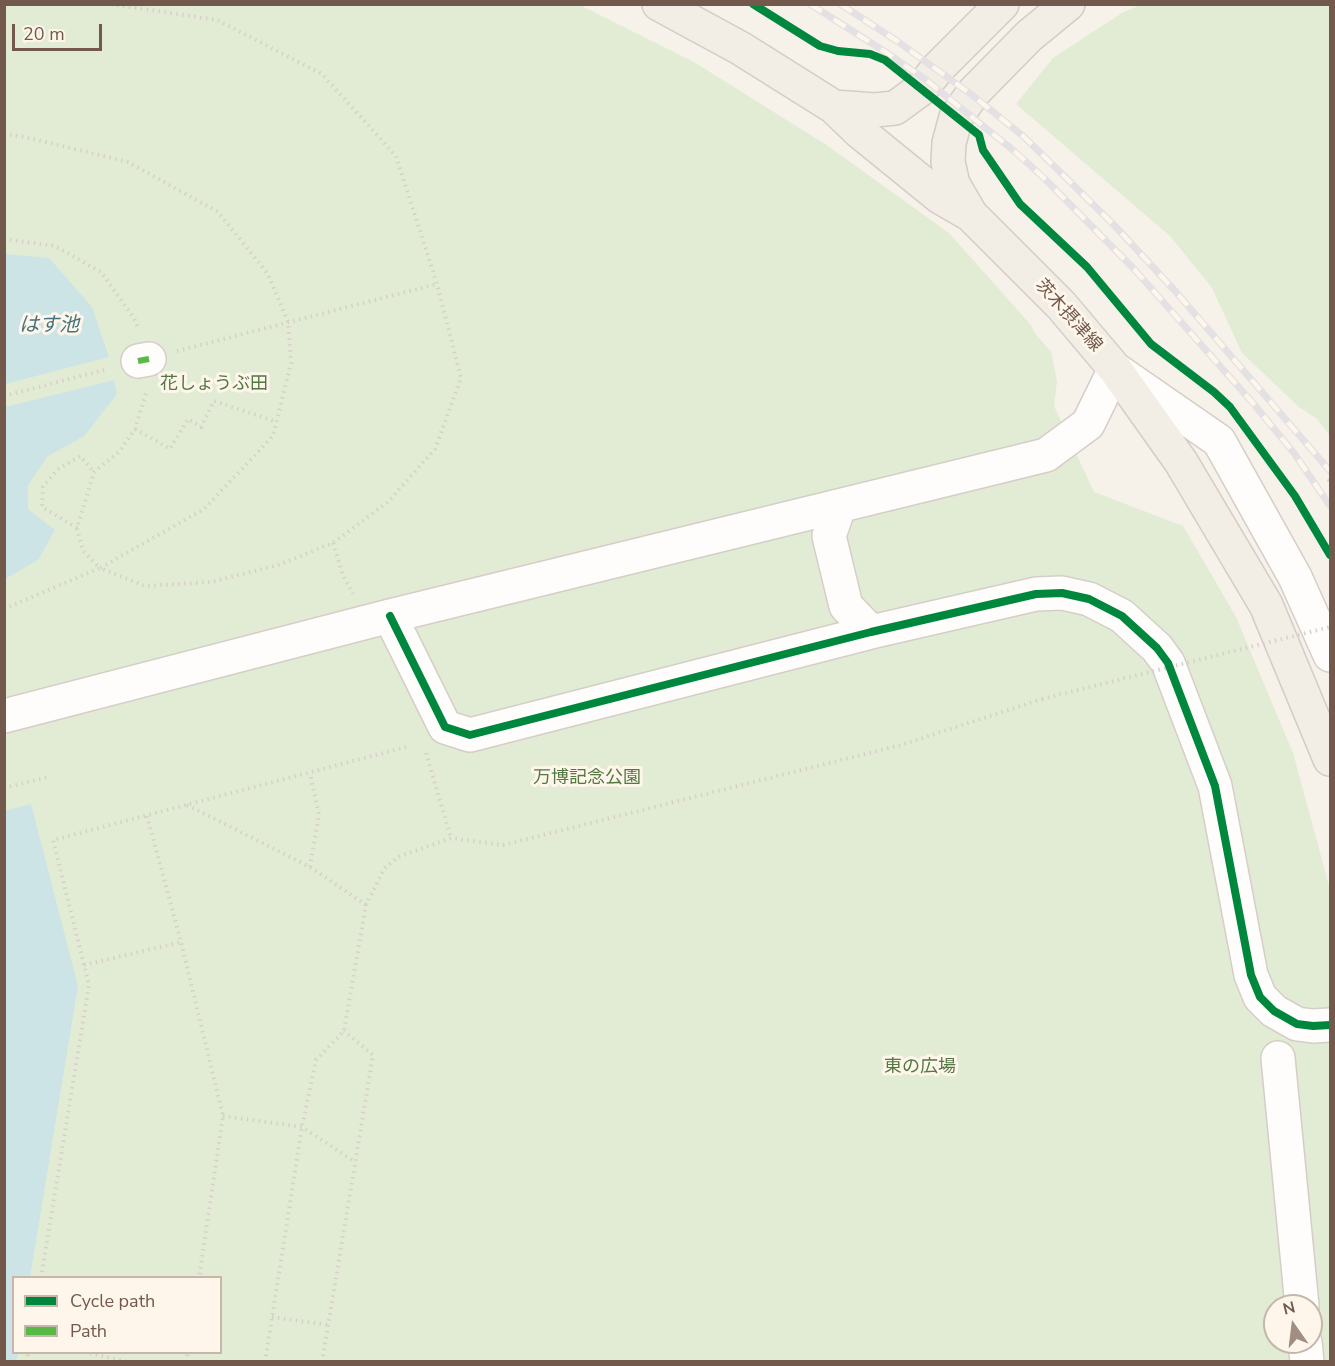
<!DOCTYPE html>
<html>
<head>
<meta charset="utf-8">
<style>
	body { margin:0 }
	#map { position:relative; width:1335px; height:1366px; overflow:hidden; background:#f6f1e9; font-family:"Nunito Sans",sans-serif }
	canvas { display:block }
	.frame { position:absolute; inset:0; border:6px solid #72594b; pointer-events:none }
	.legend { position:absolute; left:12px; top:1276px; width:210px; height:78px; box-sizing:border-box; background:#fef6ea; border:2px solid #c6b7aa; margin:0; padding:8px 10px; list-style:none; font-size:18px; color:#72594b }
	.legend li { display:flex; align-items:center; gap:12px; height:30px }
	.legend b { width:30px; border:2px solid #c6b7aa }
	.north { position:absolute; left:1263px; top:1294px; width:60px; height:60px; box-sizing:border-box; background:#fef6ea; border:2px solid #c6b7aa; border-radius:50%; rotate:346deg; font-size:16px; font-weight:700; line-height:24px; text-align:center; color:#72594b }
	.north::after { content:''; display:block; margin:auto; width:21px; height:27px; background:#a08e82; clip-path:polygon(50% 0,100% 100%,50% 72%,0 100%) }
	.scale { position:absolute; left:12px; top:24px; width:90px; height:27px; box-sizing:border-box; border:3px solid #72594b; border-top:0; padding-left:8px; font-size:18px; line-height:21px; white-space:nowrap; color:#72594b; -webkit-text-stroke:4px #fef6ea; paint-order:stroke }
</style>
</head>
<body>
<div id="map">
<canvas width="1335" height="1366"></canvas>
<div class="frame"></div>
<ul class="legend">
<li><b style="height:8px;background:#00873e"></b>Cycle path</li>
<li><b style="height:8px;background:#58b947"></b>Path</li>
</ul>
<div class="north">N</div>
<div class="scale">20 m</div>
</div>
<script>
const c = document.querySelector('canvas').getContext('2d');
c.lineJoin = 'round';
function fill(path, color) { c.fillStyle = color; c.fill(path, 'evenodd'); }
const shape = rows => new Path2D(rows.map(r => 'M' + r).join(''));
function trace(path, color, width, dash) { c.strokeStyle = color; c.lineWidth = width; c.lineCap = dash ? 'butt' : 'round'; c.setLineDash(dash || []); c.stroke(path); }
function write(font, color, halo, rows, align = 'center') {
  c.font = font + ' "Nunito Sans","Noto Sans JP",sans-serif'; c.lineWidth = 6; c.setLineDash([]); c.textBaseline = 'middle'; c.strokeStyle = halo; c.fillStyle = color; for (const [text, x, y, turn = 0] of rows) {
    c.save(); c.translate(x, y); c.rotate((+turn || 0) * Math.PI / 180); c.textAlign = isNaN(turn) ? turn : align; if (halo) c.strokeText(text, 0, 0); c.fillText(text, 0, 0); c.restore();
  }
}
fill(shape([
	[1143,4,1330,5,1330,436,1317,419,1299,407,1242,353,1212,288,1171,237,1016,104,1053,58,1122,13],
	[5,5,580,5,694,62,828,146,949,233,1031,325,1034,332,1051,352,1057,381,1054,406,1094,492,1183,526,1236,617,1293,753,1330,889,1330,1361,5,1361],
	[14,1278,220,1278,220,1352,14,1352],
	[1275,1306,1311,1306,1311,1342,1275,1342]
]), '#e2ecd4');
fill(shape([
	[5,254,49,258,92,307,109,357,5,384],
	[114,380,117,394,84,436,48,456,28,485,28,509,55,530,38,560,5,579,5,407],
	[31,804,78,986,30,1277,14,1278,14,1352,18,1353,16,1361,5,1362,4,811]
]), '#cce4e6');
const minor = shape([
	[138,361,149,359],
	[839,507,829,536,846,606,871,632],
	[390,616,445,727,470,735,871,632,1036,594,1062,593,1089,599,1122,616,1157,648,1168,663,1215,786,1251,975,1260,997,1274,1011,1297,1024,1313,1026,1330,1025],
	[4,716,390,616,1046,455,1088,424,1115,369,1219,441,1295,577,1330,655],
	[1278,1058,1302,1306],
	[1305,1342,1307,1362]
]);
const major = shape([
	[659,4,740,48,834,107,860,132,940,197,971,215,1061,305,1115,369,1181,462,1266,605,1330,759],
	[834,107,875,110,895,108,921,89,939,67,1002,4],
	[971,215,953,184,948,162,949,143,956,117,974,92,1029,36,1068,4]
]);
trace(minor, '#d5cec8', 36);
trace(major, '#d5ccc5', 36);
trace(shape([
	[4,5,12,4],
	[4,134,25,137,128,162,218,212,268,274,288,322,291,363,273,436,204,509,100,568,83,551,77,528,94,472,119,452,135,429,147,390],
	[4,239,55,246,101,272,134,318,139,330],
	[177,351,437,284],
	[4,396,108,369],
	[135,429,170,449,188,419,201,427,214,401,277,422],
	[1330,480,1329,481,1330,484],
	[77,528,42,507,43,487,57,470,80,456,94,472],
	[333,543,343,575,353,594],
	[4,609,100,568,145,586,211,582,278,565,333,543,388,502,435,449,461,378,437,284,396,156,322,74,217,20,111,4],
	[426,753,451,838],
	[4,788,48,777],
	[187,805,310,867,366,905],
	[147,816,181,942,223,1116,199,1278],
	[310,867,319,815,310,773],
	[84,965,181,942],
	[223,1116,302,1127,355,1162],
	[41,1278,89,985,53,840,406,747],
	[272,1317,328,1325],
	[84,1352,128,1362],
	[27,1362,28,1352],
	[186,1362,188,1352],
	[265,1362,302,1127,316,1060,344,1031,366,905,384,869,398,857,451,838,503,845,901,745,1042,699],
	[322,1362,373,1055,344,1031]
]), '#d7d0ca', 4, [1.5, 4.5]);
trace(minor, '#fefdfc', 33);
trace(major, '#f2ede5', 33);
const rail = shape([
	[810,4,887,53,926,80,1013,150,1044,178,1134,269,1252,402,1294,453,1330,506],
	[840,4,897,41,972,95,1023,136,1054,166,1115,226,1176,292,1330,471]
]);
trace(rail, '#e4e1e4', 7);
trace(rail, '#fef6ea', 4.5, [14]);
trace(shape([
	[1042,699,1330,627]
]), '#d7d0ca', 4, [1.5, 4.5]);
trace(shape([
	[138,361,149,359]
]), '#58b947', 6, [12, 6]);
trace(shape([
	[753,4,820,46,838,51,870,54,885,60,979,135,983,150,1020,204,1087,267,1151,344,1214,392,1230,407,1295,496,1330,555],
	[390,616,445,727,470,735,871,632,1036,594,1062,593,1089,599,1122,616,1157,648,1168,663,1215,786,1251,975,1260,997,1274,1011,1297,1024,1313,1026,1330,1025]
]), '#00873e', 8);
write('18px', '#72594b', '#fef6ea', [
	["茨木摂津線",1068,316,48]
]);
write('18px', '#537843', '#fef6ea', [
	["花しょうぶ田",214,385],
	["万博記念公園",587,779],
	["東の広場",920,1068]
]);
write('italic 20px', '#43747e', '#fef6ea', [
	["はす池",49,326]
]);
</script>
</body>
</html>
